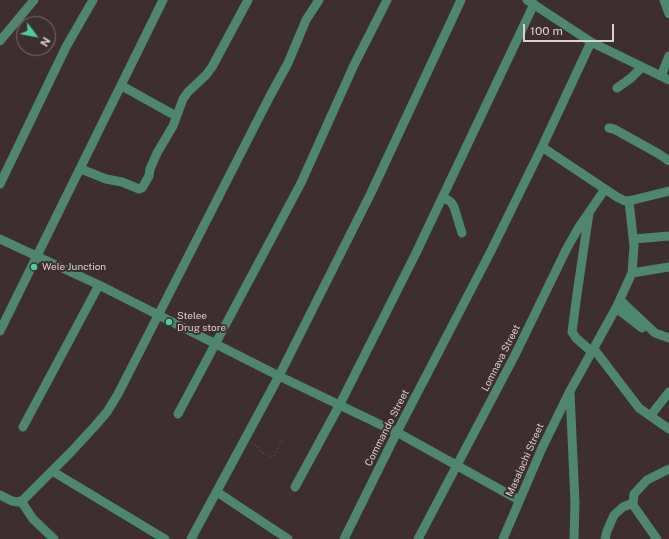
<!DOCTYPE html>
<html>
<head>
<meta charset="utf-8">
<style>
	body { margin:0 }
	#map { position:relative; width:669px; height:539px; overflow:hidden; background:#3f2e2f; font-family:"Public Sans",sans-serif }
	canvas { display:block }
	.north { position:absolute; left:16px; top:16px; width:40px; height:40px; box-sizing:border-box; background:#3f2e2f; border:1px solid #7d6f6f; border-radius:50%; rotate:122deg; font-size:11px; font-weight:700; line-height:16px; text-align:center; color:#dbd0d0 }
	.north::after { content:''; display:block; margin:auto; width:14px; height:18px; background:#42d4a0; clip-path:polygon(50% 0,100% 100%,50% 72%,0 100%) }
	.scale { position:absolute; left:523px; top:24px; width:91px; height:18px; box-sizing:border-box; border:2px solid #dbd0d0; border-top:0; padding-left:5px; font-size:12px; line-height:14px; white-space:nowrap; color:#dbd0d0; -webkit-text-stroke:3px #3f2e2f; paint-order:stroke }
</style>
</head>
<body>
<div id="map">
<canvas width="669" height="539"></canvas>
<div class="north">N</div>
<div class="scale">100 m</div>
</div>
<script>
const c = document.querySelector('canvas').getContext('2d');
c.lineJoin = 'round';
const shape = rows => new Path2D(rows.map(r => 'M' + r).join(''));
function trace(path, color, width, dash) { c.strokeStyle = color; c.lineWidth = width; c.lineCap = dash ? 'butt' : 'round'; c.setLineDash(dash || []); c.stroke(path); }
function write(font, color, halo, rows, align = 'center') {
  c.font = font + ' "Public Sans",sans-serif'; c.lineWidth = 4; c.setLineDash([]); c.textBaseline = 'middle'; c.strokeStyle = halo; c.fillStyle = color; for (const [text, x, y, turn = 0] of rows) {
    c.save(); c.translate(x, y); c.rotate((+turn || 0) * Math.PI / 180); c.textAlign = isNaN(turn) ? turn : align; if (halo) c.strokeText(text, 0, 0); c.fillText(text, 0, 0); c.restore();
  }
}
trace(shape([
	[251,443,257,446,261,452,271,457,274,456,282,441]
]), '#706162', 1, [1, 3]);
trace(shape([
	[527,0,591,42,669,80],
	[664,0,669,14],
	[0,41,34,0],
	[661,76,669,56],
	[122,86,176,116],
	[617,88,631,78,642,67],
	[609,128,614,129,659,154,669,161],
	[542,147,617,197,625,201,633,200,669,191],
	[81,169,106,179,122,182,139,189,142,188,149,176,150,169,157,153,173,126,183,99,188,92,206,75,212,67,248,0],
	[0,184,66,47,93,0],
	[443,197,451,202,454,207,462,233],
	[589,213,577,294,572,332,576,338,592,352],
	[0,239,99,285,279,376,402,435,519,500],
	[634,239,669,236],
	[632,273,669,267],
	[620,300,655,333,669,338],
	[616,308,642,328],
	[0,331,163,0],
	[594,349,639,408,669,429],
	[570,392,575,503,574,539],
	[178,414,301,183,354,65,387,0],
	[651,415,669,392],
	[23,427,99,285],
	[52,471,165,539],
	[295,487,339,406,416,253,534,4],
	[217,492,288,539],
	[0,495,12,501,18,502,23,500,70,453,95,426,107,412,118,394,270,96,288,63,306,20,319,0],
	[21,501,33,519,54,539],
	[191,539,279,376,371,193,461,0],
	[344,539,397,432,491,251,542,147,591,42],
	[418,539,515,355,567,248,579,227,605,189],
	[503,539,542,448,570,391,616,308,632,273,634,246,629,201],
	[605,539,607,531,614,515,623,507,633,503],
	[657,539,633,505,634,494,647,480,669,469]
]), '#4b886e', 9);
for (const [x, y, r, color] of [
	[34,267,4,"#42d4a0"],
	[169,322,4,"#42d4a0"]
]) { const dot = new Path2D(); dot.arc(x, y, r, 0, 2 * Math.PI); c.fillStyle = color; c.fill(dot); trace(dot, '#3f2e2f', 1.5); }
write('10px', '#dbd0d0', '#3f2e2f', [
	["Wele Junction",42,267],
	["Stelee",177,316],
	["Drug store",177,328]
], 'left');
write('10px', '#dbd0d0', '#3f2e2f', [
	["Lomnava Street",501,358,-63],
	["Commando Street",387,428,-63],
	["Masalachi Street",525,460,-66]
]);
</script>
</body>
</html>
